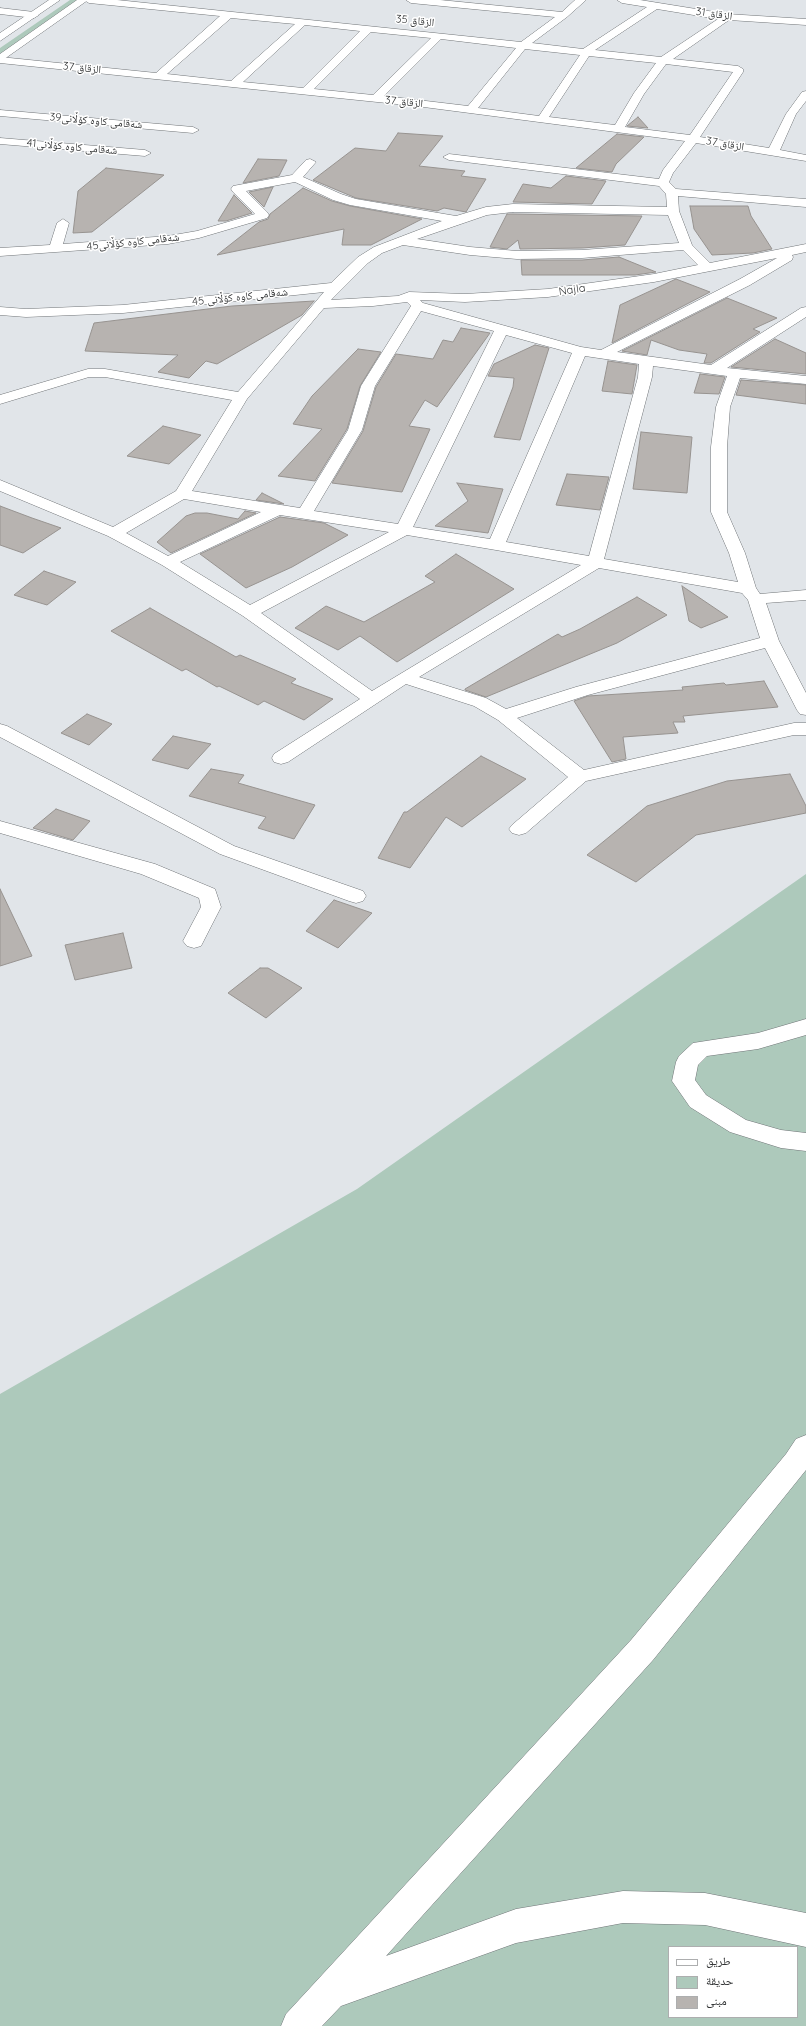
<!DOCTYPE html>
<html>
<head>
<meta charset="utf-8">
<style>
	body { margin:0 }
	#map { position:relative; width:806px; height:2026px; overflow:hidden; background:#e1e5e9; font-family:Quicksand,"Noto Naskh Arabic",sans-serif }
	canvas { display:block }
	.legend { position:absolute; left:668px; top:1946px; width:130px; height:72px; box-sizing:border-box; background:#fff; border:1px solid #adaeaf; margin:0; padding:5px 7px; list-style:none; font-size:12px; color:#333536 }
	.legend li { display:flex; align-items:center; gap:8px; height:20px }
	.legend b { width:20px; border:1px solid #adaeaf }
</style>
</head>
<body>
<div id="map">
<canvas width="806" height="2026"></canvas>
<ul class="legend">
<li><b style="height:5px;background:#fff"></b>طريق</li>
<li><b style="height:11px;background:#adc9bb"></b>حديقة</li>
<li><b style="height:11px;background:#b7b3b0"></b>مبنى</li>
</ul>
</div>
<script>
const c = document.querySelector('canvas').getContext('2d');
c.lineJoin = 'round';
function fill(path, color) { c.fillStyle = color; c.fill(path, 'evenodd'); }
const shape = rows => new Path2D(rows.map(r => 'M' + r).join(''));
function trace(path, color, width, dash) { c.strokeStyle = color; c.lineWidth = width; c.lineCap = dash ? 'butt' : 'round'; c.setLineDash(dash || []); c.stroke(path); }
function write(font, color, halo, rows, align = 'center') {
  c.font = font + ' Quicksand,"Noto Naskh Arabic",sans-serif'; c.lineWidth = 3; c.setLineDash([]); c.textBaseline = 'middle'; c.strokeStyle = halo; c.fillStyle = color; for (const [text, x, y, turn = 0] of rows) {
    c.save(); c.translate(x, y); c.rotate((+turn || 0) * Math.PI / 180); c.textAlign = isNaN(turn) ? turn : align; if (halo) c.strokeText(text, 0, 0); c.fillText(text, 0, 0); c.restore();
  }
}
fill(shape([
	[70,0,77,0,0,54,0,48],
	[806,874,806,2026,0,2026,0,1394,357,1189],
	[669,1947,797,1947,797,2017,669,2017]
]), '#adc9bb');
const building = shape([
	[638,117,648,128,627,126,638,117],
	[398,133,443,136,419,166,465,171,461,176,486,179,466,212,444,208,437,211,356,198,313,180,355,148,386,151,398,133],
	[617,134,644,137,616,164,612,172,576,168,617,134],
	[258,159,287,160,279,176,243,183,258,159],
	[106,168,164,175,92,232,73,233,78,191,106,168],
	[566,176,606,181,592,204,513,202,523,184,551,188,566,176],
	[273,187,264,207,249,192,273,187],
	[303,188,332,201,350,206,422,219,371,245,342,245,344,229,217,255,259,222,268,219,270,214,303,188],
	[234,195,252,213,226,221,218,221,234,195],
	[690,206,748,206,751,216,772,249,753,253,712,255,694,229,690,206],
	[507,214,513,214,642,216,625,245,582,248,520,249,518,240,507,249,490,247,507,214],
	[619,257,656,272,635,275,522,275,521,260,582,260,619,257],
	[676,279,710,292,612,343,620,305,676,279],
	[727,298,777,318,753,329,760,332,711,363,704,363,707,354,679,350,651,340,647,355,622,351,727,298],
	[314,301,302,315,217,364,206,361,189,378,158,372,178,355,85,351,94,323,232,306,314,301],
	[461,328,490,333,437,407,425,400,409,426,430,429,402,492,332,483,363,431,376,387,396,354,433,359,443,340,453,342,461,328],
	[775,339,806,353,806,374,731,367,775,339],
	[535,345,549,348,520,440,494,437,513,387,514,378,488,376,494,364,535,345],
	[358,349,381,352,360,386,347,429,315,481,278,476,322,429,293,424,312,396,358,349],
	[608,361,637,365,632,394,602,391,608,361],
	[700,374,725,377,719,394,694,393,700,374],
	[741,380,806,385,806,404,736,395,741,380],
	[163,426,201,435,169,464,127,456,163,426],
	[641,432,692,437,687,493,633,489,641,432],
	[567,474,609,477,600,510,556,505,567,474],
	[457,483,503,489,488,533,435,526,468,501,457,483],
	[262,493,284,504,256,500,262,493],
	[0,506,32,518,61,528,23,553,0,545,0,506],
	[245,511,256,513,171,553,157,542,186,516,195,513,207,513,238,519,245,511],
	[280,517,324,523,348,535,292,567,246,588,200,554,280,517],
	[456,554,514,589,397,662,360,636,338,650,295,628,326,606,364,622,435,582,425,576,456,554],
	[44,571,76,582,47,605,14,595,44,571],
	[682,586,728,617,701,628,689,621,682,586],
	[637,597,667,615,617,643,486,697,465,690,465,689,558,634,562,637,580,629,637,597],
	[150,608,236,657,240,655,296,679,291,683,333,699,304,720,264,701,258,705,219,686,217,687,186,669,182,671,111,631,150,608],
	[764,681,778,707,683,716,685,722,673,722,678,733,623,737,626,759,612,762,574,701,588,696,683,690,682,687,724,683,726,685,764,681],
	[87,714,112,724,89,745,61,733,87,714],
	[173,736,211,744,188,769,152,760,173,736],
	[481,756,526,779,462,827,446,817,410,868,378,858,404,812,407,812,481,756],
	[211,769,244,775,238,783,315,805,294,839,258,828,266,817,189,796,211,769],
	[790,774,806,806,806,813,696,835,636,882,587,855,647,806,727,781,790,774],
	[56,809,90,821,73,840,33,828,56,809],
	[0,889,32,956,0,966,0,889],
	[334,900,372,913,338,948,306,931,334,900],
	[123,933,132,968,75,980,65,945,123,933],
	[260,968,268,968,302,988,266,1018,228,993,260,968]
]);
fill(building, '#b7b3b0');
trace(building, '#979390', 1);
const minor = shape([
	[84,0,117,0,521,42,555,17,411,3,406,0,440,0,562,12,575,0,586,0,567,17,532,43,583,49,647,7,622,3,617,0,640,0,727,14,806,19,806,25,729,20,673,59,738,66,743,69,743,72,700,137,769,148,786,114,802,92,806,91,806,101,796,114,780,150,806,155,806,161,696,143,673,173,669,182,676,189,806,199,806,207,678,196,679,211,692,245,710,263,806,244,806,252,792,255,793,257,792,260,750,285,617,352,711,365,801,308,806,307,806,317,727,368,806,376,806,384,740,378,730,407,727,447,727,512,745,553,756,588,760,594,806,590,806,600,766,603,779,641,806,693,806,715,800,714,797,710,765,648,588,695,517,718,584,770,794,723,806,723,806,735,794,735,586,781,526,833,519,835,512,833,509,829,512,825,568,777,498,720,474,706,406,684,288,762,281,764,274,762,272,758,274,754,360,699,243,616,162,565,108,536,0,491,0,480,113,527,176,491,232,400,105,377,89,377,0,404,0,395,88,369,105,369,238,392,324,292,123,313,26,317,0,315,0,307,26,309,123,305,331,283,358,257,374,247,442,221,350,205,333,200,295,182,246,191,267,212,269,215,267,218,199,238,168,244,0,256,0,248,50,245,57,223,63,219,69,223,63,244,168,236,197,231,255,214,233,192,231,189,233,186,292,175,306,160,310,159,316,162,303,177,341,194,356,199,456,216,486,207,513,204,667,207,666,194,659,186,449,160,443,157,449,154,659,179,663,170,685,141,416,106,0,63,0,57,156,73,220,16,89,3,84,0],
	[657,9,718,19,661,57,595,50,657,9],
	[231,18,295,24,231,81,167,74,231,18],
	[305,25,360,31,303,88,243,82,305,25],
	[371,32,431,38,373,95,314,89,371,32],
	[441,39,516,48,468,106,384,96,441,39],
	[525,49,580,55,539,116,478,108,525,49],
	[589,56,656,63,634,93,615,125,549,117,589,56],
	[666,64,733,72,690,135,625,127,644,94,666,64],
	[513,212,668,215,679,243,582,250,517,251,470,247,417,239,487,215,513,212],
	[403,245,470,255,517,259,582,258,683,250,698,265,654,274,548,289,465,294,409,292,398,296,331,300,368,263,382,253,403,245],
	[777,258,740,279,601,350,581,347,423,303,420,300,465,302,548,297,654,282,777,258],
	[407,302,411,306,361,386,348,430,300,508,192,491,247,399,324,308,373,306,407,302],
	[421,311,494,331,398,524,314,511,362,430,375,386,421,311],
	[506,335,572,353,490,539,413,527,506,335],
	[585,356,639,364,638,377,589,556,506,542,585,356],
	[653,366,727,376,716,407,711,447,711,512,729,553,738,582,604,559,652,377,653,366],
	[184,499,261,512,168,556,126,533,184,499],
	[280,515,389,532,250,605,180,562,280,515],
	[407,535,496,550,581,565,372,691,261,613,407,535],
	[599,568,742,593,748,600,760,638,576,687,506,709,486,698,419,677,599,568],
	[0,8,34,12,39,15,34,18,0,14,0,8],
	[0,110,193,127,199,130,193,133,0,116,0,110],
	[0,138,145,150,151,153,145,156,0,144,0,138],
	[0,724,7,726,234,846,363,891,366,896,363,901,356,903,349,901,220,854,0,737,0,724],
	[0,821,155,864,215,889,221,907,201,946,194,948,187,946,183,941,201,907,199,898,141,874,0,833,0,821],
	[806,1019,806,1035,758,1049,707,1056,698,1065,695,1080,706,1095,746,1120,781,1130,806,1133,806,1151,781,1148,730,1132,690,1107,672,1081,676,1062,679,1056,693,1043,758,1033,806,1019],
	[806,1435,806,1470,653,1660,386,1956,516,1909,623,1891,705,1893,806,1913,806,1947,705,1925,623,1923,516,1943,341,2006,322,2026,281,2026,286,2014,631,1640,786,1454,796,1439,806,1435]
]);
const major = shape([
	[49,0,60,0,0,41,0,33,49,0],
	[77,0,88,0,0,62,0,54,77,0]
]);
trace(minor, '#717578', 1);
trace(major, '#717578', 1);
fill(minor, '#fff');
fill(major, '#fff');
write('11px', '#333536', '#fff', [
	["الزقاق 31",714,14,8],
	["الزقاق 35",415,21,6],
	["الزقاق 37",82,68,6],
	["الزقاق 37",404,102,6],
	["شەقامی کاوە کۆڵانی39",96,121,5],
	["الزقاق 37",725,144,10],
	["شەقامی کاوە کۆڵانی41",72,147,5],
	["شەقامی کاوە کۆڵانی45",133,242,-6],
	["Najla",572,290,-8],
	["شەقامی کاوە کۆڵانی 45",240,297,-6]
]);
</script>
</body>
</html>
